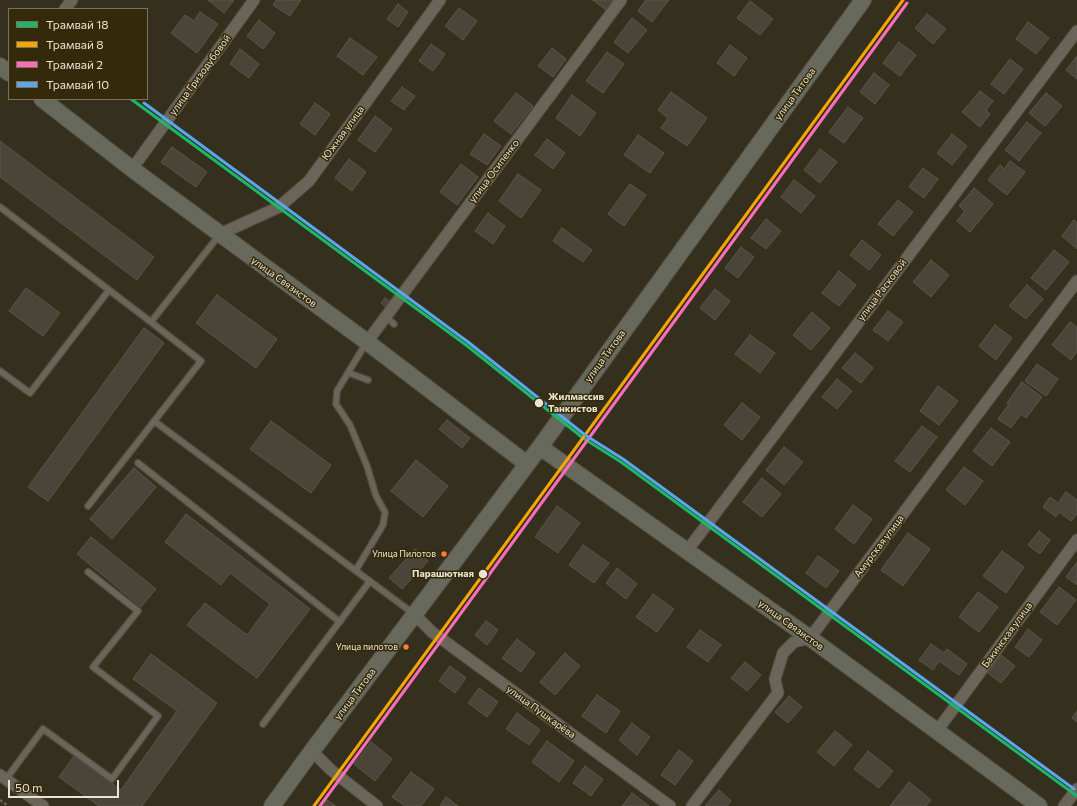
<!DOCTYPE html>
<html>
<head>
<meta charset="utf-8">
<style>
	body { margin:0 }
	#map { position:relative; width:1077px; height:806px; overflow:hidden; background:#352f1e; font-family:Commissioner,sans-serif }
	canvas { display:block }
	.legend { position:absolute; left:8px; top:8px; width:140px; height:92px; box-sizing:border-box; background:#34290a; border:1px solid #7c735a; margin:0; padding:5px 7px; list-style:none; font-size:12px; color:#e9e3d1 }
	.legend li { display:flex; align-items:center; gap:8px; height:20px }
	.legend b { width:20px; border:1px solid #7c735a }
	.scale { position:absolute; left:8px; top:780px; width:111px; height:18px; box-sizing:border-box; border:2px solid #e9e3d1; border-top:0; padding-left:5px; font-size:12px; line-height:14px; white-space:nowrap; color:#e9e3d1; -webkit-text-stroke:3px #34290a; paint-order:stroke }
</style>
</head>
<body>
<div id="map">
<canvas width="1077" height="806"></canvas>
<ul class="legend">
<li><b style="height:5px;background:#1ab867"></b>Трамвай 18</li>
<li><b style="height:5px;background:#f7a600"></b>Трамвай 8</li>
<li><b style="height:5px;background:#fb6dba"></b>Трамвай 2</li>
<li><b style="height:5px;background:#5aa8eb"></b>Трамвай 10</li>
</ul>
<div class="scale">50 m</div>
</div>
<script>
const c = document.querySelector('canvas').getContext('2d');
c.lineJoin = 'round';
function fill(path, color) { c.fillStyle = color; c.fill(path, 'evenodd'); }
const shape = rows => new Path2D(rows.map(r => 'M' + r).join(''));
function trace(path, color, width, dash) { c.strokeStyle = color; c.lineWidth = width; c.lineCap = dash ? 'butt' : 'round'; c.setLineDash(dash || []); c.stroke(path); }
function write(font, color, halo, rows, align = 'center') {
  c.font = font + ' Commissioner,sans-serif'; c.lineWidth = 3; c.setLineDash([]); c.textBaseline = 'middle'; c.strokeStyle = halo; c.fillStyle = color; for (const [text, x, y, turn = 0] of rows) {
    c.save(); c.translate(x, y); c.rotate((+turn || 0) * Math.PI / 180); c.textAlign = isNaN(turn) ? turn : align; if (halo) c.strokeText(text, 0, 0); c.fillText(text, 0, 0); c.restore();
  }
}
const building = shape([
	[208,0,234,0,224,13,208,0],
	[276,0,301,0,290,16,273,5,276,0],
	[593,0,613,0,606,10,593,0],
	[646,0,669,0,652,22,638,11,646,0],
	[750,1,773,19,760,35,737,18,750,1],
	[398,4,408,12,398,27,387,19,398,4],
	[459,8,477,21,463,40,445,26,459,8],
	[200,12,218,24,197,53,171,33,185,15,194,21,200,12],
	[927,14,946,29,933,44,915,28,927,14],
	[632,18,647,30,628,53,614,42,632,18],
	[259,20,275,33,263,49,247,36,259,20],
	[1028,22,1049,38,1036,54,1016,39,1028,22],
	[350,38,377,57,363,75,337,56,350,38],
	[899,42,916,55,900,76,883,63,899,42],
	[431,44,445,54,433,71,419,61,431,44],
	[730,45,747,58,734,76,717,63,730,45],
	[552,48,566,59,553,77,538,66,552,48],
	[240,49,259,64,249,78,230,64,240,49],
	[607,52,624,64,603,93,586,81,607,52],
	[1077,56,1077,79,1066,70,1077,56],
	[1010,59,1023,69,1004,94,991,84,1010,59],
	[874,73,889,85,875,104,860,92,874,73],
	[402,87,415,96,404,110,391,101,402,87],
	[980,91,993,101,986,110,990,114,980,127,962,112,980,91],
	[671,92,707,118,687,146,661,128,668,118,658,110,671,92],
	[516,93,533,106,511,134,494,121,516,93],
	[1046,93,1062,106,1045,126,1029,113,1046,93],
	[572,95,596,113,580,136,556,118,572,95],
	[315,103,330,114,315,135,300,124,315,103],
	[848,107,863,118,844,143,829,132,848,107],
	[375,116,392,129,375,152,358,140,375,116],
	[1027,122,1041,133,1019,161,1005,150,1027,122],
	[484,134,501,146,487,165,470,154,484,134],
	[952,134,967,146,952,165,937,153,952,134],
	[638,135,664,153,650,173,624,155,638,135],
	[547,139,565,153,553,169,535,155,547,139],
	[0,141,154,257,137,280,0,177,0,141],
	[172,147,207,172,196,187,161,162,172,147],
	[820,149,837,162,820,183,804,170,820,149],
	[349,159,366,172,352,191,335,178,349,159],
	[1010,161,1025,172,1007,195,988,180,1000,165,1004,169,1010,161],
	[461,164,478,177,457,205,440,192,461,164],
	[923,168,938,179,924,198,909,187,923,168],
	[518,174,541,190,521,218,499,201,518,174],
	[794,180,815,196,801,213,781,197,794,180],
	[630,184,646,195,624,226,608,214,630,184],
	[974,188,993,204,970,232,957,221,965,211,959,206,974,188],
	[898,200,913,212,893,236,878,224,898,200],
	[488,213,505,226,493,244,475,231,488,213],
	[766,219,781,231,766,249,751,238,766,219],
	[1074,220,1077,223,1077,249,1062,236,1074,220],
	[562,228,592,250,583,262,553,241,562,228],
	[862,240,881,255,869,270,850,255,862,240],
	[741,247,754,257,738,278,725,268,741,247],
	[1054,250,1069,262,1046,290,1031,278,1054,250],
	[931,260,949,275,931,297,913,282,931,260],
	[839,271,856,285,839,306,822,293,839,271],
	[1027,285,1043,299,1026,319,1009,306,1027,285],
	[26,288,60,313,43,336,9,311,26,288],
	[715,289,730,301,715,320,700,308,715,289],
	[217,295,277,339,256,368,196,323,217,295],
	[385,298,391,302,387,308,381,303,385,298],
	[888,311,903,322,888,341,873,330,888,311],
	[812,312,830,328,811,350,793,335,812,312],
	[1070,322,1077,327,1077,351,1071,360,1052,345,1070,322],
	[995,325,1012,338,996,360,979,346,995,325],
	[144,328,164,343,48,501,28,487,144,328],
	[750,335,775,353,760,373,735,354,750,335],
	[855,353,873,368,861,383,842,368,855,353],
	[1037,364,1058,379,1046,396,1025,381,1037,364],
	[837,379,852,391,837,409,822,397,837,379],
	[1022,382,1042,397,1026,418,1021,414,1011,428,998,419,1009,404,1007,403,1022,382],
	[938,386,958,401,939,425,920,411,938,386],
	[742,403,760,417,742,440,724,425,742,403],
	[447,420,470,438,462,448,439,429,447,420],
	[271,421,331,465,311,493,250,449,271,421],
	[922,426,937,437,910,472,895,461,922,426],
	[991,428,1010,442,992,466,973,451,991,428],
	[784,447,803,462,784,485,766,470,784,447],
	[416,460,448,486,423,517,391,491,416,460],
	[964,467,983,481,965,505,946,490,964,467],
	[134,468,156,487,112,539,90,519,134,468],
	[762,478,781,494,762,517,743,502,762,478],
	[1066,492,1077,500,1077,514,1071,521,1059,512,1056,517,1043,507,1050,497,1058,503,1066,492],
	[853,505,872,519,854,544,835,529,853,505],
	[557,506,580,523,558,553,535,537,557,506],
	[186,514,310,609,257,678,187,625,205,603,247,635,270,604,230,573,221,585,165,542,186,514],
	[1039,531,1050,540,1040,554,1028,545,1039,531],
	[908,533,930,549,903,586,881,570,908,533],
	[91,537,156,589,141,607,77,554,91,537],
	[583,545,609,563,594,583,569,565,583,545],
	[415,549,428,561,402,589,389,578,415,549],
	[1002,551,1024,567,1006,593,983,576,1002,551],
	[818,556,839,571,826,588,806,573,818,556],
	[1077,562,1077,585,1066,577,1077,562],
	[617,568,637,584,626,599,606,583,617,568],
	[1059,587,1076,600,1057,625,1040,612,1059,587],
	[978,592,998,607,979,632,959,617,978,592],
	[653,594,674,609,657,632,636,617,653,594],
	[486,621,498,630,487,645,475,635,486,621],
	[1028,629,1042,640,1029,657,1015,647,1028,629],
	[700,630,721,645,708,662,687,647,700,630],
	[517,639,535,653,521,672,502,658,517,639],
	[931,644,944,653,947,649,967,664,959,675,939,661,933,670,919,660,931,644],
	[565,653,580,666,555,695,540,682,565,653],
	[151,654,217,703,142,806,99,806,59,777,74,756,121,790,177,711,133,679,151,654],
	[1001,655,1015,666,1001,683,988,673,1001,655],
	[745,662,761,675,747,691,731,678,745,662],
	[450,666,466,678,455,693,439,681,450,666],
	[479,688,498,702,487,717,468,703,479,688],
	[597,695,620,711,606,733,582,716,597,695],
	[789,696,802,707,788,723,775,712,789,696],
	[1077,711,1077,722,1072,718,1077,711],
	[517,713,540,730,529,745,506,729,517,713],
	[632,723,650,737,637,755,619,740,632,723],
	[835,731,852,745,834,766,817,752,835,731],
	[547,741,574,761,559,782,532,762,547,741],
	[371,742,392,759,375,781,354,764,371,742],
	[679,750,693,761,675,785,661,775,679,750],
	[868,751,893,771,879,788,854,769,868,751],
	[585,766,603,779,591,796,573,783,585,766],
	[411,772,434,789,421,806,405,806,392,797,411,772],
	[909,782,931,800,926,806,890,806,909,782],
	[719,790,731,801,727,806,705,806,719,790],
	[632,793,649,806,622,806,632,793],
	[446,797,458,806,440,806,446,797],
	[327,800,336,806,323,806,327,800]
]);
fill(building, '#4a4538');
trace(building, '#5b5648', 1);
const lane = shape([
	[0,207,151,322,220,234],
	[384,315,394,324],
	[0,371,30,393,109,290],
	[349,373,368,380],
	[154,421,414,614],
	[138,463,340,622],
	[88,506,201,361,151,322],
	[356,570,383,525,385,512,376,496,367,466,350,425,336,404,337,391,366,343],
	[263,724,370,581],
	[6,779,43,729,112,779,158,716,93,667,138,611,88,572]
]);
const street = shape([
	[65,9,72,0],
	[132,169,254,0],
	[220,234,279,207,309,181,440,0],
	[367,342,621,0],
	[687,551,1077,31],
	[415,615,432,632,670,806],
	[937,731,1077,540],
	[312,751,331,770,377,806],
	[0,775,43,806],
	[692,806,778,693,775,679,783,653,794,642,810,638,1077,281],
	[1064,806,1077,789]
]);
const secondary = shape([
	[0,66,9,73],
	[42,99,132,169,367,342,527,464],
	[540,447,810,638,1039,806],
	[272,806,312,751,540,447,863,0]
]);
trace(lane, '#514c3e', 8);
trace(street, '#514c3e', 13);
trace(secondary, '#514c3e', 18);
trace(shape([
	[0,800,8,806]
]), '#696559', 2.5, [3, 2]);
trace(lane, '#6a6559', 5.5);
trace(street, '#6a6559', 11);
trace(secondary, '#68695d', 16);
trace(shape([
	[131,99,466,345,583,438,621,462,1077,796]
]), '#1ab867', 3);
trace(shape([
	[314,806,903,0]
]), '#f7a600', 3);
trace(shape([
	[320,806,907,3]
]), '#fb6dba', 3);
trace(shape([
	[144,103,468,342,585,435,623,459,1074,789]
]), '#5aa8eb', 3);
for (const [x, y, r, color] of [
	[539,403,5,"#e9e3d1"],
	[444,554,3.5,"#f77d43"],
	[483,574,5,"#e9e3d1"],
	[406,647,3.5,"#f77d43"]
]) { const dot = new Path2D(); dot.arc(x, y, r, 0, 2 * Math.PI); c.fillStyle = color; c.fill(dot); trace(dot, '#34290a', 1.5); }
write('9px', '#e9e3d1', '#34290a', [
	["Улица Пилотов",436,554],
	["Улица пилотов",398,647]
], 'right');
write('10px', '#e9e3d1', '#34290a', [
	["улица Гризодубовой",200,75,-54],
	["улица Титова",795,94,-54],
	["Южная улица",343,133,-54],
	["улица Осипенко",494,171,-53],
	["улица Связистов",284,282,36],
	["улица Расковой",882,290,-53],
	["улица Титова",605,356,-54],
	["Амурская улица",879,546,-53],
	["улица Связистов",791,625,36],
	["Бакинская улица",1007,635,-54],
	["улица Титова",355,694,-53],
	["улица Пушкарёва",541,712,36]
]);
write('bold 10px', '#e9e3d1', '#34290a', [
	["Жилмассив",548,397],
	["Танкистов",548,409],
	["Парашютная",474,574,"right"]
], 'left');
</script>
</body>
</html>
